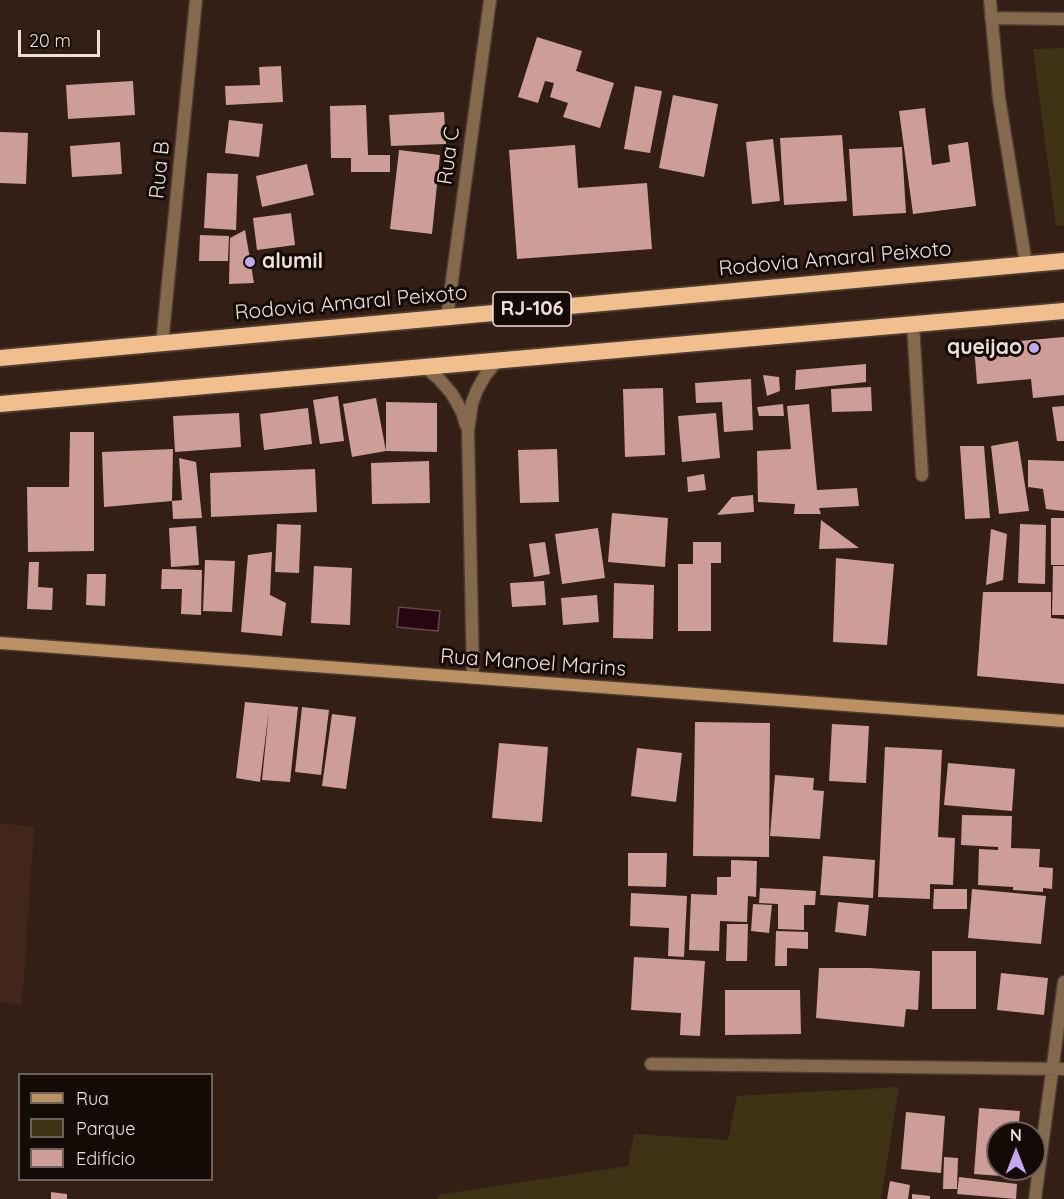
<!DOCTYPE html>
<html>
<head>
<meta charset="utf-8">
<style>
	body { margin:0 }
	#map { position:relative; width:1064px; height:1199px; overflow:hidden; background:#331f15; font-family:Quicksand,sans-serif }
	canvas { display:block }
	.legend { position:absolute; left:18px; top:1073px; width:195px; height:108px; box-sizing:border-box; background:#140b07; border:2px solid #6b605b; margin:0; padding:8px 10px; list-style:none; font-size:18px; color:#eee0d9 }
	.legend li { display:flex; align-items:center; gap:12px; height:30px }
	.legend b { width:30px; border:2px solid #6b605b }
	.north { position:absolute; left:986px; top:1121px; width:60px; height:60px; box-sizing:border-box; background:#140b07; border:2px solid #6b605b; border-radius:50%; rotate:0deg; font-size:16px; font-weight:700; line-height:24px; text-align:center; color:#eee0d9 }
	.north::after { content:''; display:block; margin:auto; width:21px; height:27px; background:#c4a7f1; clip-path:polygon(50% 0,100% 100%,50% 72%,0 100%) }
	.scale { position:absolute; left:18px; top:30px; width:82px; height:27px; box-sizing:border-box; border:3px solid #eee0d9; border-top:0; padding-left:8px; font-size:18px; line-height:21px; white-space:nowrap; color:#eee0d9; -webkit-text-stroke:4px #140b07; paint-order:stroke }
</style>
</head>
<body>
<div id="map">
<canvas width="1064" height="1199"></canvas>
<ul class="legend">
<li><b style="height:8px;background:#bb9063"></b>Rua</li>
<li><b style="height:16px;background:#3f3313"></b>Parque</li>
<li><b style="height:16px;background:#cd9d98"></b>Edifício</li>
</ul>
<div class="north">N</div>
<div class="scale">20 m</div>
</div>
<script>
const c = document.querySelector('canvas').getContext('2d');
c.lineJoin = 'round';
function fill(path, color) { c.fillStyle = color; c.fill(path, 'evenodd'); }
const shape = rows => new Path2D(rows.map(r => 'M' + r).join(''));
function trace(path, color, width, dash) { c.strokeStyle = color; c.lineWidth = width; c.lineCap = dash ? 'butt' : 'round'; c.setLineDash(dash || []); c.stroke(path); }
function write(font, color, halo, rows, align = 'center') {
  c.font = font + ' Quicksand,sans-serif'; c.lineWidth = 6; c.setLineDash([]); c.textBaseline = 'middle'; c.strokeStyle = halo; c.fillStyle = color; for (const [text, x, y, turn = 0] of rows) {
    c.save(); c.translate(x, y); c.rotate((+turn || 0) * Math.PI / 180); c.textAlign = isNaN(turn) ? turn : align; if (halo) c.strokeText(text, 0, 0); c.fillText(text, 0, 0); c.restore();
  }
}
fill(shape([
	[0,823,34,827,22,1005,0,1002]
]), '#422619');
fill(shape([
	[1064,48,1064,225,1056,226,1033,49],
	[899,1087,881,1199,438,1199,438,1195,628,1166,634,1134,728,1140,737,1096]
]), '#3f3313');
const water = shape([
	[399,607,440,611,438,631,397,627,399,607]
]);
fill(water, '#280611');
trace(water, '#63474d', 1.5);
fill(shape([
	[537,37,582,51,576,71,614,83,600,128,563,117,568,103,550,97,554,83,545,81,538,103,518,97],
	[281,66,283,102,226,105,225,86,260,85,259,67],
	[133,81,135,115,68,119,66,85],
	[635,86,662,91,650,153,624,149],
	[673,95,718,104,704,177,659,168],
	[366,105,368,155,390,155,390,172,351,172,351,158,331,158,330,106],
	[925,108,932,165,950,162,948,145,968,142,976,206,913,214,899,111],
	[444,112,446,144,391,146,389,115],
	[229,120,263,124,259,157,225,153],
	[0,132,28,133,26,184,0,183],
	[842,135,847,201,784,205,780,138],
	[773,139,780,201,752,204,746,142],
	[120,142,122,174,72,177,70,146],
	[575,145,578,188,647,183,652,249,517,259,509,150],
	[902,147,906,213,853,216,849,149],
	[399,150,440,155,432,234,390,229],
	[307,164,314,195,262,207,256,176],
	[207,173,238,174,236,230,204,228],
	[291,213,295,245,257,250,253,218],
	[245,230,254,283,229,284,230,238],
	[200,235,229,236,228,261,199,261],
	[1064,337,1064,395,1033,398,1031,379,977,384,974,345],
	[866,364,866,382,795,390,796,370],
	[763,375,779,377,780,391,767,396],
	[751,379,753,430,724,432,722,402,696,403,695,383],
	[871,387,872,411,832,412,831,389],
	[663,388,665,455,625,457,623,389],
	[338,396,344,441,320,444,313,400],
	[376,398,386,451,352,457,343,404],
	[386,402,437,403,437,452,386,451],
	[783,404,784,416,759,416,757,407],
	[809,404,817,490,857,488,859,506,819,508,821,514,794,514,795,504,758,502,757,451,791,449,787,406],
	[1064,406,1064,441,1057,441,1052,407],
	[308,408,312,444,264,450,260,414],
	[239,413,241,447,175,452,173,416],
	[716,413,720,458,682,462,678,416],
	[70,432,94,432,94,551,28,552,27,487,69,487],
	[1018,441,1029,511,999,514,991,446],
	[960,446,984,446,990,518,965,519],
	[173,449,172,501,182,500,179,458,196,462,202,518,173,519,172,501,104,507,102,452],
	[557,449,559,502,520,503,518,450],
	[1028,460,1064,461,1064,511,1046,509,1043,489,1028,487],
	[429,461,430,503,372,504,371,463],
	[315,469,317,512,211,517,210,473],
	[704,474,706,490,688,492,687,477],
	[753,495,754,512,717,515,732,497],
	[612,513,668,518,665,567,608,562],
	[1051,518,1064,518,1064,565,1051,565],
	[821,520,859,548,819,549],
	[277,524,301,525,299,573,275,572],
	[1020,524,1046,525,1045,584,1018,583],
	[196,526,199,565,171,567,169,528],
	[598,528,605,578,562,584,555,534],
	[991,529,1007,534,1003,580,986,585],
	[545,542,550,574,534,577,529,544],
	[693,542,721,542,721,563,711,563,711,631,678,631,678,564,693,564],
	[272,552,270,595,286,603,282,636,241,632,248,555],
	[836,558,894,564,887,645,833,642],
	[205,560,235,561,232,612,203,611],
	[29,562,39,562,38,587,53,588,52,610,27,609],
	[314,566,352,568,350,625,311,623],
	[1053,566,1064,566,1064,615,1052,615],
	[162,569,202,570,201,615,181,614,182,589,161,589],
	[87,574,106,574,105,606,86,605],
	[544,581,546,605,512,607,510,583],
	[614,583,654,585,653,639,613,638],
	[983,592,1051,592,1051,620,1051,618,1064,619,1064,684,977,676],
	[597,595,599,622,563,625,561,598],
	[245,702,298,707,290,782,262,780,269,709,260,782,236,778],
	[302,707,329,710,321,775,295,772],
	[332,714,356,717,346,789,322,786],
	[695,722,770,723,769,857,693,856],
	[832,724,869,726,866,783,829,781],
	[499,743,548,747,542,822,492,818],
	[885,747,942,750,938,837,955,838,953,885,930,884,930,899,878,897],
	[637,748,682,753,676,802,631,796],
	[948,763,1015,769,1012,811,944,805],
	[775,775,814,778,813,790,824,791,820,839,770,836],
	[962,815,1012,816,1011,848,1040,849,1039,867,1053,868,1052,889,1043,888,1043,892,1013,890,1013,887,978,885,979,849,998,850,998,847,961,845],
	[628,853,667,853,666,887,628,886],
	[823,856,875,860,873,898,820,895],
	[731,860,757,861,756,897,748,896,747,922,720,921,719,951,689,950,691,894,717,895,717,877,731,877],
	[760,888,816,891,815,905,804,905,804,930,778,929,778,904,759,903],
	[934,889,967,889,967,909,933,909],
	[972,889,1046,896,1041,944,968,938],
	[631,893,687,896,684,957,668,956,669,928,630,926],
	[838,902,869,905,866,936,835,932],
	[753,904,772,905,769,933,751,931],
	[727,924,748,924,747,961,726,961],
	[776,931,808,932,808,949,787,948,787,966,775,966],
	[932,951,976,951,976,1009,932,1009],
	[634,957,705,961,700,1036,680,1035,681,1013,631,1010],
	[819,968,869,968,920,971,918,1010,906,1009,904,1027,816,1018],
	[1001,973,1048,978,1044,1015,997,1010],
	[725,990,800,990,801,1034,725,1035],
	[979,1108,1020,1111,1018,1133,998,1133,998,1169,1016,1169,1015,1177,974,1174],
	[906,1112,945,1116,941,1173,901,1169],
	[944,1157,958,1158,957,1189,943,1189],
	[959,1177,1017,1184,1016,1199,957,1194],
	[890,1181,910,1185,908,1199,887,1199],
	[51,1192,67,1194,67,1199,51,1199],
	[912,1194,930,1196,930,1199,912,1199]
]), '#cd9d98');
const service = shape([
	[913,324,922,475]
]);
const minor = shape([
	[990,0,999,98,1026,264],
	[991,18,1064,19],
	[447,317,490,0],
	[162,344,196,0],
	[424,366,439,379,452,394,462,412,466,425],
	[473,678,468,431,472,403,477,390,486,374,498,360],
	[651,1064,1064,1069],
	[1035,1199,1064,982]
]);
const secondary = shape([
	[0,643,1064,721]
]);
const trunk = shape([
	[0,358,1064,261],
	[0,404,1064,311]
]);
trace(service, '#4d3a30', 15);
trace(minor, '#4d3a30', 15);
trace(secondary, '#4d3a30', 15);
trace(trunk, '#4d3a30', 20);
trace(service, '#84694d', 12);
trace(minor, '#84694d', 12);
trace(secondary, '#bb9063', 12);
trace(trunk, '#f0bf8d', 16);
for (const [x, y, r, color] of [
	[250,262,6,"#c4a7f1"],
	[1034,348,6,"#c4a7f1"]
]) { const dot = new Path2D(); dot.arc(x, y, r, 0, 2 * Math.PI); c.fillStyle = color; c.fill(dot); trace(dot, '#140b07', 2); }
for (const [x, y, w] of [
	[532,309,78]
]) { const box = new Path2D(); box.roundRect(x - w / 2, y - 17, w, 34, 4.5); c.fillStyle = '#140b07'; c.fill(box); trace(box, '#eee0d9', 1.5); }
write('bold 20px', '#eee0d9', null, [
	["RJ-106",532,309]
]);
write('21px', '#eee0d9', '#140b07', [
	["Rua C",449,156,-82],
	["Rua B",160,170,-84],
	["Rodovia Amaral Peixoto",835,259,-5],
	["Rodovia Amaral Peixoto",351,303,-5],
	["Rua Manoel Marins",533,663,4]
]);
write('bold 21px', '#eee0d9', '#140b07', [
	["alumil",262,262],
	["queijao",1022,348,"right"]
], 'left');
</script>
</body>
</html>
